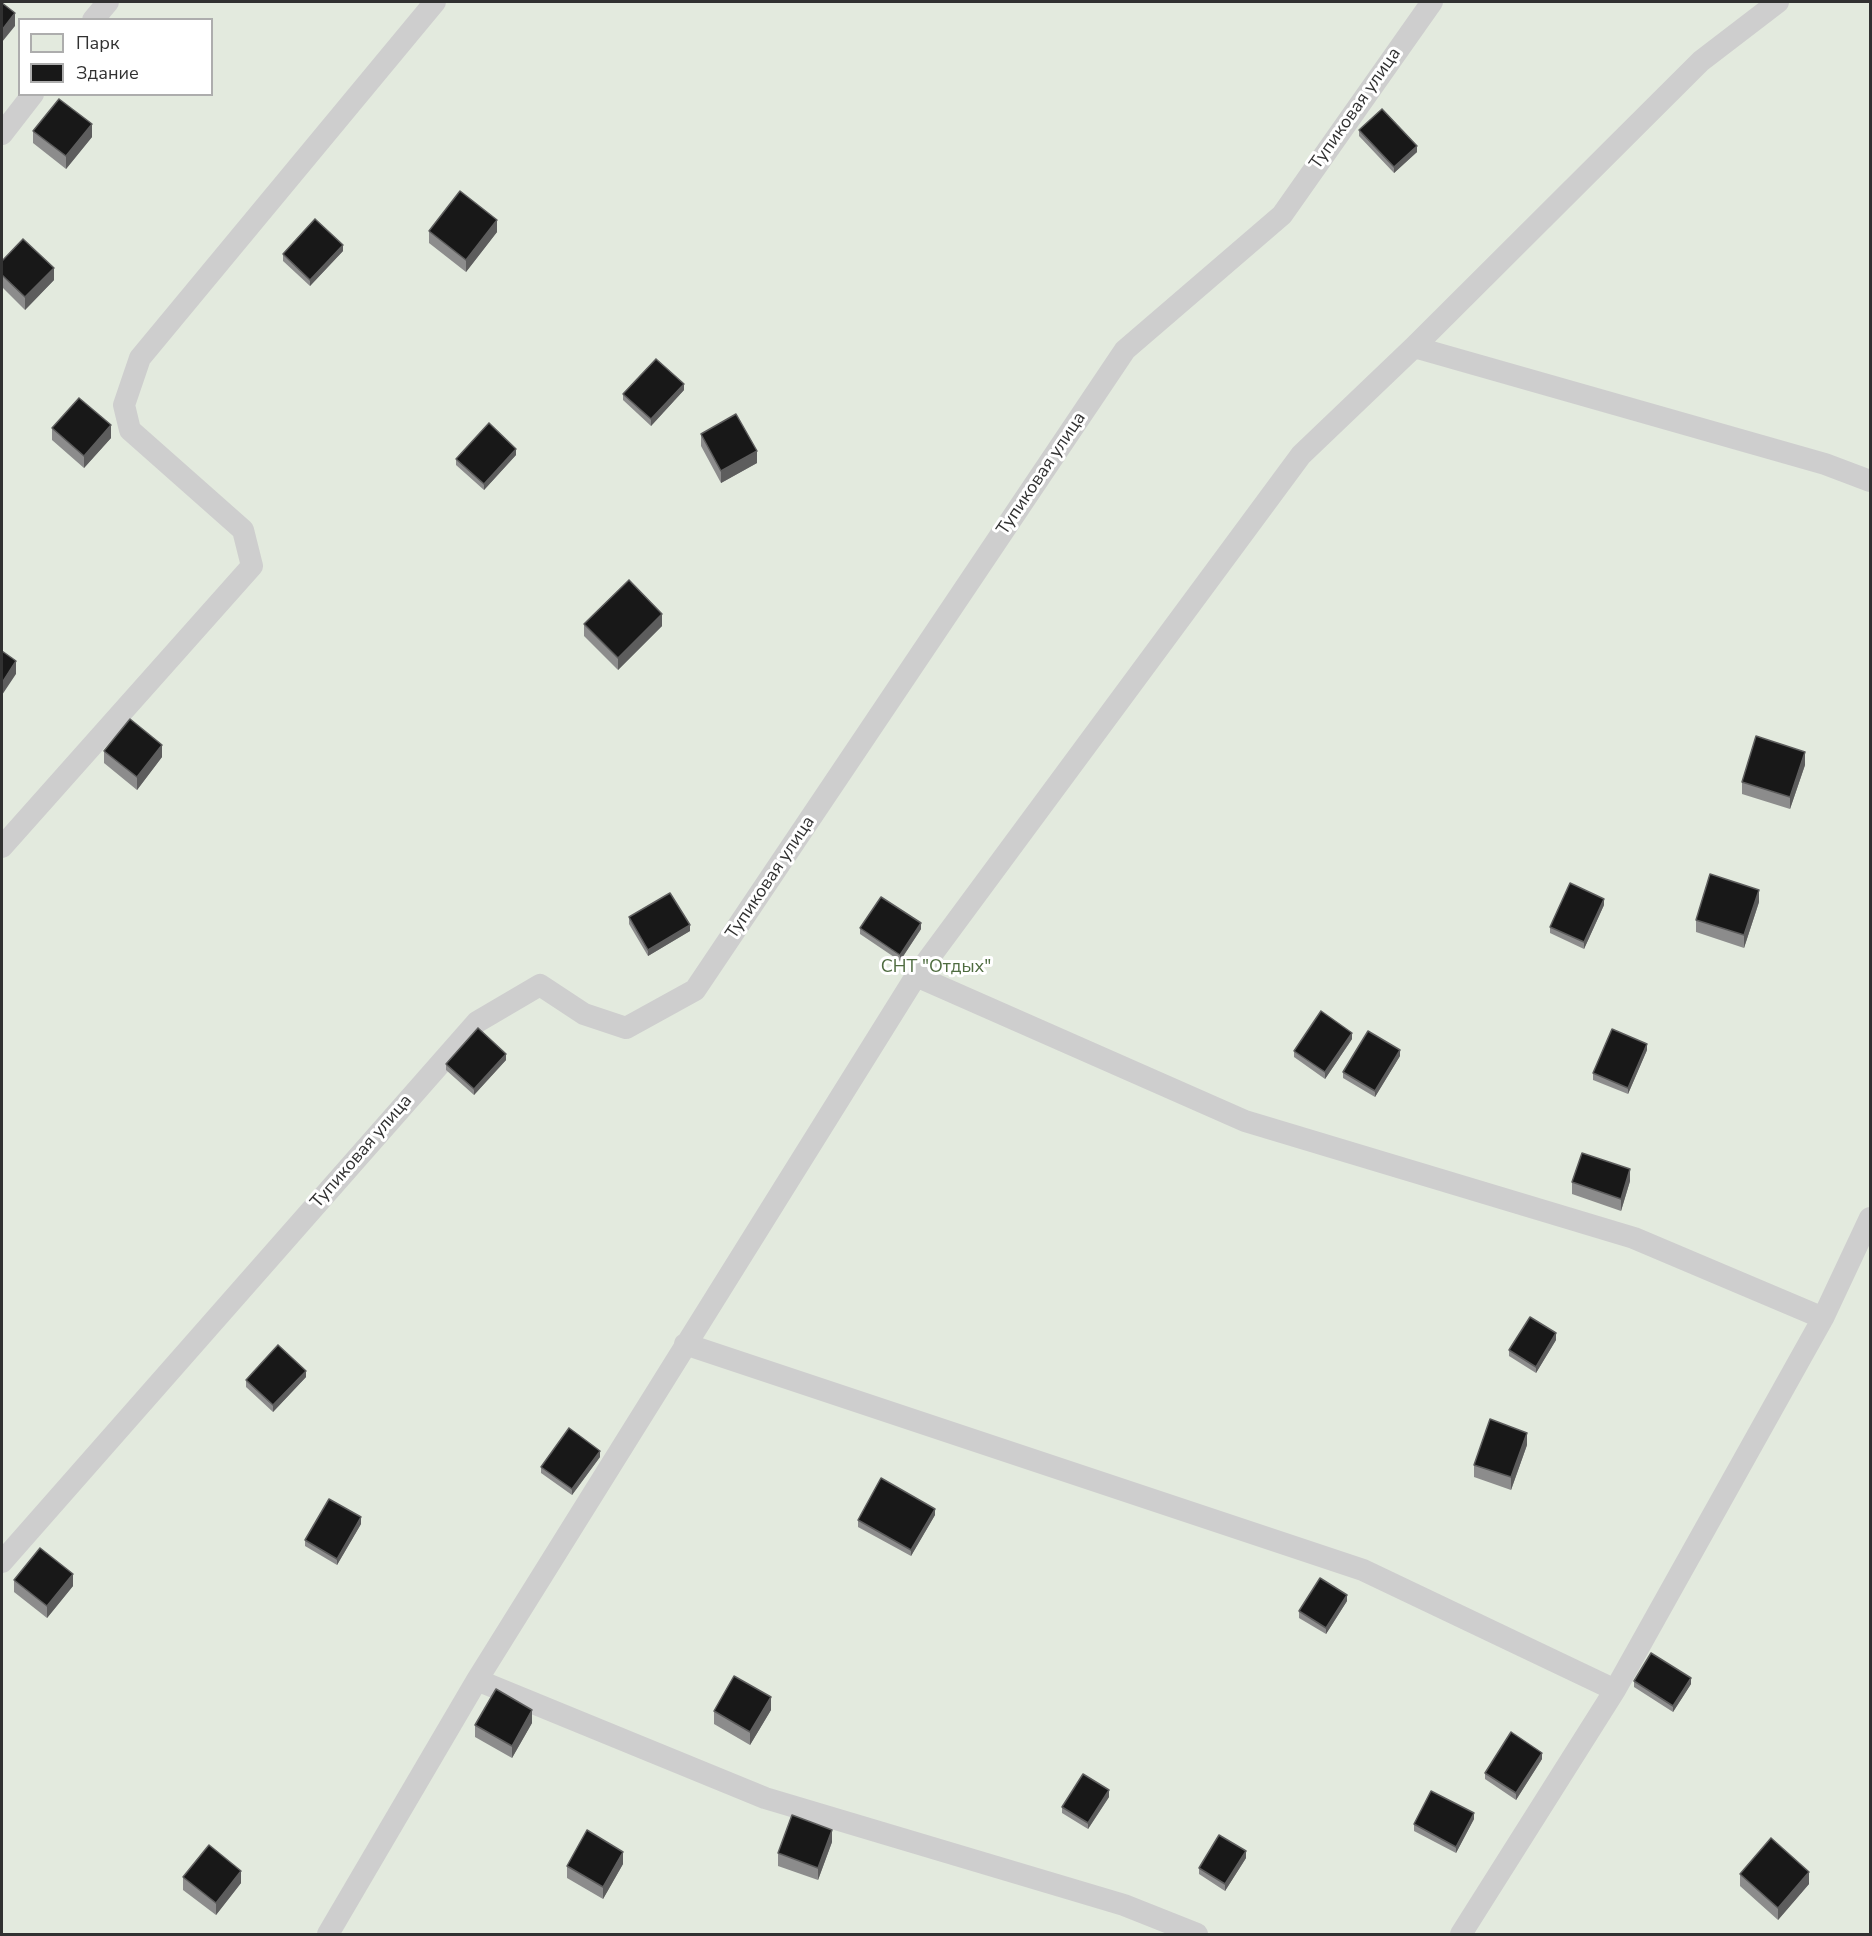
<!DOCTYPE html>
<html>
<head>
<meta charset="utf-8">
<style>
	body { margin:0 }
	#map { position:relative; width:1872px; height:1936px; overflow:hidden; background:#fff; font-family:"Nunito Sans",sans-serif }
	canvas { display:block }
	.frame { position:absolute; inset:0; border:3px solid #313131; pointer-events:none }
	.legend { position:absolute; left:18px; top:18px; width:195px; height:78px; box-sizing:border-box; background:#fff; border:2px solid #adadad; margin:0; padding:8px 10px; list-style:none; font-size:18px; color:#313131 }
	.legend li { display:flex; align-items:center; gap:12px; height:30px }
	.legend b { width:30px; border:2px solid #adadad }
</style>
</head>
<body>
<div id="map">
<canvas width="1872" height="1936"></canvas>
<div class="frame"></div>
<ul class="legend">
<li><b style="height:16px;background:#e3eade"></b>Парк</li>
<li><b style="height:16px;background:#181818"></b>Здание</li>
</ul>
</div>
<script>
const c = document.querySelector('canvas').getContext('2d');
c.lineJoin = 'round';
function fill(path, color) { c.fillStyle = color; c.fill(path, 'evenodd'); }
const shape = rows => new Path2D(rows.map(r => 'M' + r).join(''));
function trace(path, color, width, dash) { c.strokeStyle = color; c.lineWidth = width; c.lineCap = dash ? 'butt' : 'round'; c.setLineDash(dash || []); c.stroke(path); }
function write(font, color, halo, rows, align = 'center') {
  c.font = font + ' "Nunito Sans",sans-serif'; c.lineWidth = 6; c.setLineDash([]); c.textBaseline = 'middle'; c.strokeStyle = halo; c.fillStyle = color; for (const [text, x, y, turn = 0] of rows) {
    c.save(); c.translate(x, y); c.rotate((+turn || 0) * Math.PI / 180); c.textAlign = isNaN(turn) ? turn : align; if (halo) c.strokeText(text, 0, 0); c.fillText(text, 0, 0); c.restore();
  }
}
fill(shape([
	[2,2,1870,2,1870,1934,2,1934],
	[20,20,212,20,212,94,20,94]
]), '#e3eade');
trace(shape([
	[93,20,108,2],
	[2,134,33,94],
	[1414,347,1825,464,1870,481],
	[2,847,252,566,243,530,130,430,124,405,140,358,435,2],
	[916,976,1245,1121,1634,1238,1823,1318],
	[685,1344,1363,1570,1615,1690],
	[2,1562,477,1022,540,985,584,1014,626,1028,695,990,1125,350,1282,215,1432,2],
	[477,1680,765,1798,1124,1905,1197,1934],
	[328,1934,477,1680,916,976,1301,455,1414,347,1701,61,1778,2],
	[1461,1934,1615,1690,1823,1318,1870,1218]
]), '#cecece', 22);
fill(shape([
	[1359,130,1417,152,1394,173,1359,136],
	[33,131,92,137,66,169,33,143],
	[429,231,497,232,466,272,429,243],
	[343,251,310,286,283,261,283,254],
	[2,261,54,280,25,310,2,287],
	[684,390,651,426,623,400,623,394],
	[52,428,111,438,84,468,52,440],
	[701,434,757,463,721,483,701,446],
	[516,455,484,490,456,465,456,459],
	[584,624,662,626,618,670,584,636],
	[104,751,162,757,137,790,104,763],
	[1805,765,1790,809,1742,794,1742,782],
	[1759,902,1744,948,1696,932,1696,920],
	[1604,905,1584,949,1550,933,1550,927],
	[629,917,690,931,648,956,629,924],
	[860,928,921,929,900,961,860,934],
	[1352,1039,1325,1079,1294,1057,1294,1051],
	[1647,1050,1628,1094,1593,1080,1593,1073],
	[1400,1056,1375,1097,1343,1078,1343,1072],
	[506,1060,474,1095,446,1070,446,1064],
	[1630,1181,1621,1211,1572,1194,1572,1182],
	[1556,1340,1536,1373,1509,1356,1509,1350],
	[306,1377,273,1412,246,1387,246,1380],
	[1527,1445,1511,1490,1474,1477,1474,1465],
	[600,1457,572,1495,541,1473,541,1467],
	[935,1515,911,1556,858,1527,858,1520],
	[361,1524,337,1565,305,1546,305,1540],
	[14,1580,73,1586,47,1618,14,1592],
	[1347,1601,1326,1634,1299,1618,1299,1611],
	[1634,1681,1691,1684,1673,1712,1634,1687],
	[771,1710,750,1745,714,1724,714,1711],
	[532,1723,512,1758,475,1737,475,1725],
	[1542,1759,1516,1800,1485,1779,1485,1773],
	[1109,1797,1088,1829,1062,1813,1062,1807],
	[1474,1819,1456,1853,1414,1831,1414,1824],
	[832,1842,818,1880,778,1866,778,1853],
	[1246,1858,1225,1891,1199,1874,1199,1868],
	[623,1864,603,1899,567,1878,567,1866],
	[1740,1874,1809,1884,1778,1920,1740,1886],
	[183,1877,241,1883,216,1915,183,1890]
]), '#8c8c8c');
fill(shape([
	[15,13,15,26,2,42,2,30],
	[92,124,92,137,66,169,66,156],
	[1417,146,1417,152,1394,173,1394,167],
	[497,220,497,232,466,272,466,260],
	[343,245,343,251,310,286,310,280],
	[54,268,54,280,25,310,25,297],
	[684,384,684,390,651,426,651,419],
	[111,425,111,438,84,468,84,456],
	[516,449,516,455,484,490,484,484],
	[757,451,757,463,721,483,721,471],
	[662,614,662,626,618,670,618,658],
	[16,661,16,674,2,695,2,683],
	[162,745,162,757,137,790,137,777],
	[1805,752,1805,765,1790,809,1790,797],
	[1759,890,1759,902,1744,948,1744,935],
	[1604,899,1604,905,1584,949,1584,942],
	[921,923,921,929,900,961,900,955],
	[690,925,690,931,648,956,648,950],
	[1352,1033,1352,1039,1325,1079,1325,1072],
	[1647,1044,1647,1050,1628,1094,1628,1088],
	[1400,1050,1400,1056,1375,1097,1375,1091],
	[506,1054,506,1060,474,1095,474,1089],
	[1630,1169,1630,1181,1621,1211,1621,1199],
	[1556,1333,1556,1340,1536,1373,1536,1367],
	[306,1371,306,1377,273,1412,273,1405],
	[1527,1433,1527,1445,1511,1490,1511,1477],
	[600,1451,600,1457,572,1495,572,1489],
	[935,1509,935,1515,911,1556,911,1550],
	[361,1517,361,1524,337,1565,337,1559],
	[73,1574,73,1586,47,1618,47,1606],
	[1347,1595,1347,1601,1326,1634,1326,1628],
	[1691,1678,1691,1684,1673,1712,1673,1706],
	[771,1697,771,1710,750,1745,750,1732],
	[532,1710,532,1723,512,1758,512,1746],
	[1542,1753,1542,1759,1516,1800,1516,1793],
	[1109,1790,1109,1797,1088,1829,1088,1823],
	[1474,1813,1474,1819,1456,1853,1456,1847],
	[832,1830,832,1842,818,1880,818,1868],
	[1246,1851,1246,1858,1225,1891,1225,1884],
	[623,1852,623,1864,603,1899,603,1887],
	[241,1871,241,1883,216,1915,216,1903],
	[1809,1872,1809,1884,1778,1920,1778,1908]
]), '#5d5d5d');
const building = shape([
	[2,3,15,13,2,30,2,3],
	[59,99,92,124,66,156,33,131,59,99],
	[1382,109,1417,146,1394,167,1359,130,1382,109],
	[460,191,497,220,466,260,429,231,460,191],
	[315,219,343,245,310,280,283,254,315,219],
	[23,239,54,268,25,297,2,275,2,261,23,239],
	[656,359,684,384,651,419,623,394,656,359],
	[79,398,111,425,84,456,52,428,79,398],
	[736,414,757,451,721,471,701,434,736,414],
	[489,423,516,449,484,484,456,459,489,423],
	[629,580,662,614,618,658,584,624,629,580],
	[2,651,16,661,2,683,2,651],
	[130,719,162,745,137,777,104,751,130,719],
	[1756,736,1805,752,1790,797,1742,782,1756,736],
	[1710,874,1759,890,1744,935,1696,920,1710,874],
	[1570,883,1604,899,1584,942,1550,927,1570,883],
	[670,893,690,925,648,950,629,917,670,893],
	[881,897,921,923,900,955,860,928,881,897],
	[1321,1011,1352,1033,1325,1072,1294,1051,1321,1011],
	[478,1028,506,1054,474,1089,446,1064,478,1028],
	[1612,1029,1647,1044,1628,1088,1593,1073,1612,1029],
	[1368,1031,1400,1050,1375,1091,1343,1072,1368,1031],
	[1582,1153,1630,1169,1621,1199,1572,1182,1582,1153],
	[1530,1317,1556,1333,1536,1367,1509,1350,1530,1317],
	[278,1345,306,1371,273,1405,246,1380,278,1345],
	[1490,1419,1527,1433,1511,1477,1474,1465,1490,1419],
	[569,1428,600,1451,572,1489,541,1467,569,1428],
	[881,1478,935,1509,911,1550,858,1520,881,1478],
	[329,1499,361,1517,337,1559,305,1540,329,1499],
	[40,1548,73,1574,47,1606,14,1580,40,1548],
	[1320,1578,1347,1595,1326,1628,1299,1611,1320,1578],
	[1651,1653,1691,1678,1673,1706,1634,1681,1651,1653],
	[734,1676,771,1697,750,1732,714,1711,734,1676],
	[496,1689,532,1710,512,1746,475,1725,496,1689],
	[1511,1732,1542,1753,1516,1793,1485,1773,1511,1732],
	[1083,1774,1109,1790,1088,1823,1062,1807,1083,1774],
	[1431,1791,1474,1813,1456,1847,1414,1824,1431,1791],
	[792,1815,832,1830,818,1868,778,1853,792,1815],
	[587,1830,623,1852,603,1887,567,1866,587,1830],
	[1219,1835,1246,1851,1225,1884,1199,1868,1219,1835],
	[1771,1838,1809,1872,1778,1908,1740,1874,1771,1838],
	[209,1845,241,1871,216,1903,183,1877,209,1845]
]);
fill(building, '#181818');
trace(building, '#5d5d5d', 1.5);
write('18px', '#313131', '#fff', [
	["Тупиковая улица",1356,109,-55],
	["Тупиковая улица",1042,474,-56],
	["Тупиковая улица",771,878,-56],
	["Тупиковая улица",362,1152,-49]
]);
write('18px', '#4f6c40', '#fff', [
	["СНТ \"Отдых\"",936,968]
]);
</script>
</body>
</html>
